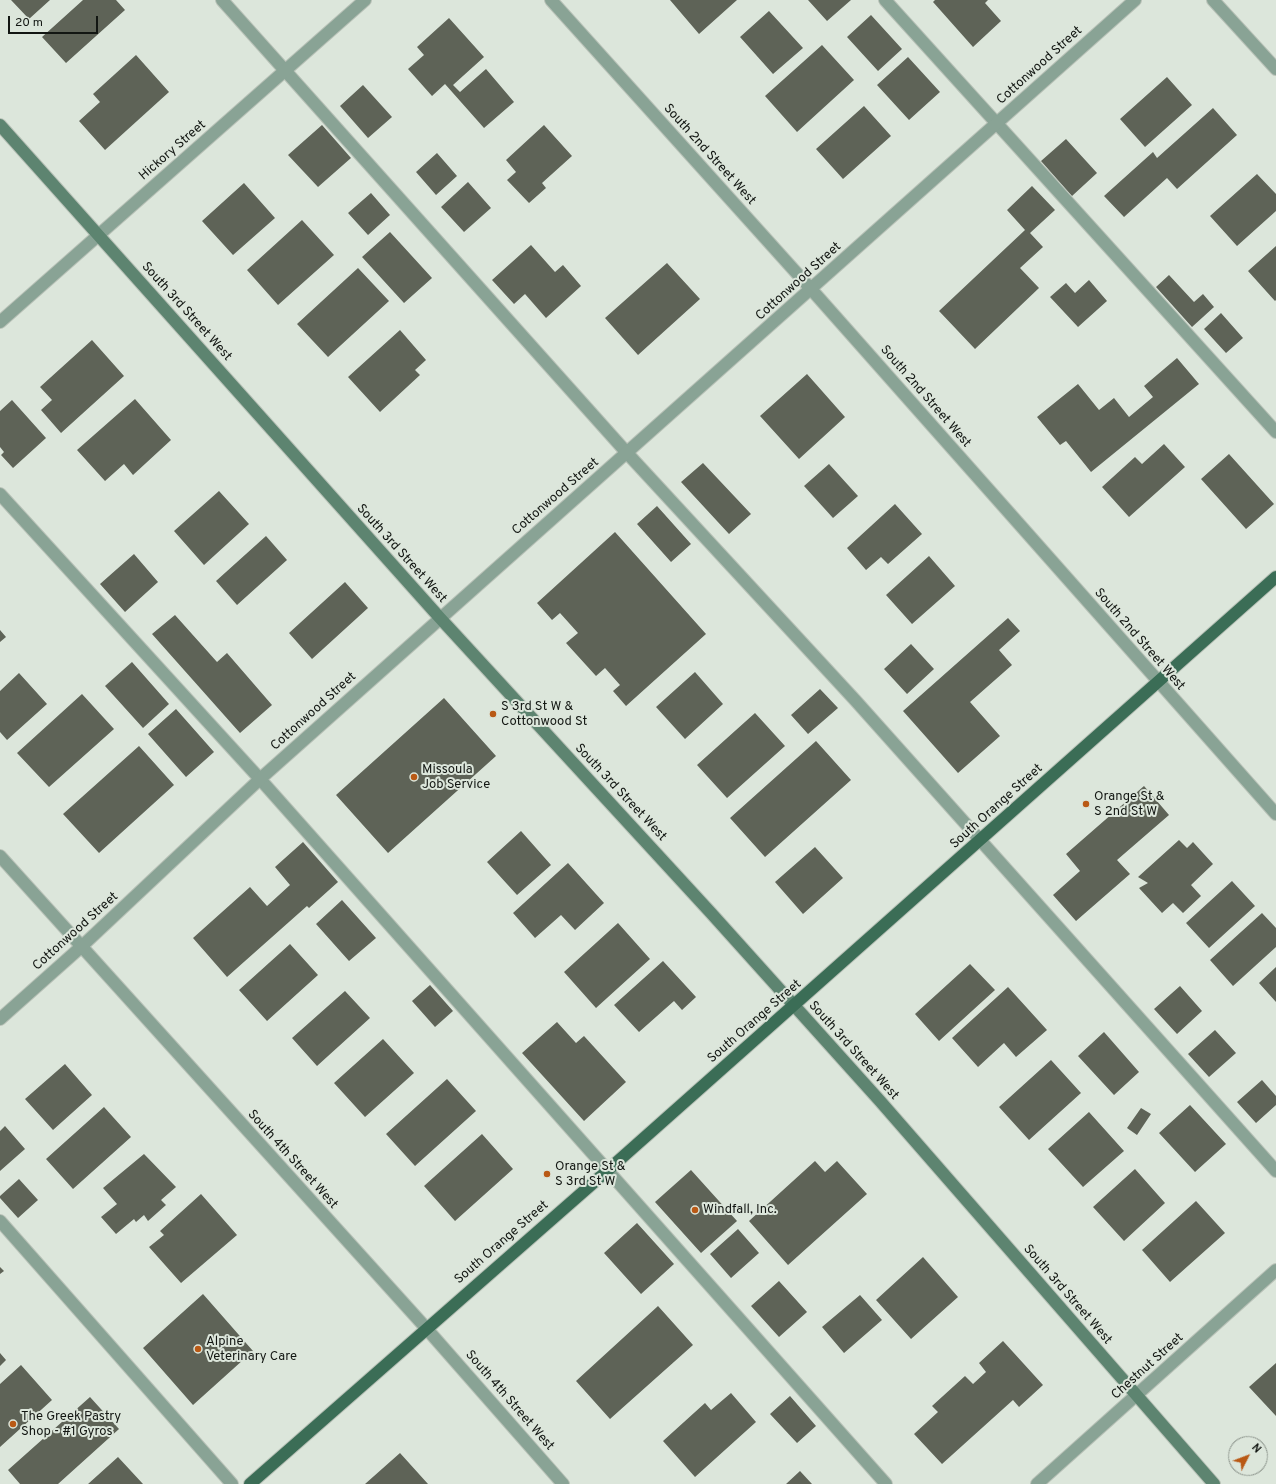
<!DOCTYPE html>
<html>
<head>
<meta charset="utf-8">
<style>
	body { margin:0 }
	#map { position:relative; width:1276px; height:1484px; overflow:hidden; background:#dce6db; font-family:Overpass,sans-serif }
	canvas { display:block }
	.north { position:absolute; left:1228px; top:1436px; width:40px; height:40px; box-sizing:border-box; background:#dce6db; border:1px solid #8b938b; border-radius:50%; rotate:48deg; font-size:11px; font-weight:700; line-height:16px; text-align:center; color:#121612 }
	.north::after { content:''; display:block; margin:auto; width:14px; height:18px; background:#b95915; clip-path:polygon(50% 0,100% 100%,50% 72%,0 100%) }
	.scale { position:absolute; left:8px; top:16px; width:90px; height:18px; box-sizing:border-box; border:2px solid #121612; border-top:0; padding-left:5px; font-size:12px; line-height:14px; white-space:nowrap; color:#121612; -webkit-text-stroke:3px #dce6db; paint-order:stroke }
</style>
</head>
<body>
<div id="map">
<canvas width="1276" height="1484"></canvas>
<div class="north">N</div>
<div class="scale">20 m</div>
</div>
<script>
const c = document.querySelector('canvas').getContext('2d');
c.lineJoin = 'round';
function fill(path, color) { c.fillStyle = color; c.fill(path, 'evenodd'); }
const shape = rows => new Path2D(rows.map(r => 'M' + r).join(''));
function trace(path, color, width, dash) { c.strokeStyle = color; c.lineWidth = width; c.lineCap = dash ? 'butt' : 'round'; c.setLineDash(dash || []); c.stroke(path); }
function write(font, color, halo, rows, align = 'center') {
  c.font = font + ' Overpass,sans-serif'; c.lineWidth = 4; c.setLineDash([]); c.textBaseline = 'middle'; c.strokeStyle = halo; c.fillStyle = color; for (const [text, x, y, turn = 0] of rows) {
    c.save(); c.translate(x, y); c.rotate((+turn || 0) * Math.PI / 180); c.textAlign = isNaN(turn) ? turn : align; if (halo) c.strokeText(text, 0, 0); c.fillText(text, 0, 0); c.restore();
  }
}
fill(shape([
	[11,0,50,0,29,19],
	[83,0,116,0,125,10,66,63,42,37],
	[670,0,737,0,699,34],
	[808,0,851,0,827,21],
	[935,0,988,0,985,3,1001,21,973,47,933,2],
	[769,11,803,48,773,74,740,37],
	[871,15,902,49,878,71,847,37],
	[449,18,484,57,453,85,460,92,486,69,514,102,484,128,445,84,432,96,408,69,424,55,417,47],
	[822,45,854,80,797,132,765,96],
	[136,55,169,92,105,150,79,121,100,102,93,94],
	[908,57,940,92,909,120,877,85],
	[1167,77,1192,105,1145,147,1120,119],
	[363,85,392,117,368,138,340,106],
	[864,106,891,136,843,179,816,149],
	[1213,108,1237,135,1177,189,1167,178,1124,217,1104,196,1153,152,1157,158],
	[322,125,351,158,318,187,288,155],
	[544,125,572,156,542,183,546,188,529,203,507,180,516,172,506,160],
	[1066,139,1097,173,1072,196,1041,161],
	[437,153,457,176,436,195,416,172],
	[1257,174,1276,194,1276,211,1237,246,1210,216],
	[468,182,491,208,464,232,441,207],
	[244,183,275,218,233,255,202,221],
	[1032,186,1055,210,1030,233,1043,247,1020,268,1039,288,975,349,939,311,1025,230,1007,210],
	[371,193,390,215,368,235,348,213],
	[302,220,334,255,278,305,247,270],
	[390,232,432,278,404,303,362,257],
	[531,245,555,272,563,265,581,286,546,318,525,294,514,304,492,280],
	[1276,246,1276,300,1275,301,1248,271],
	[667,263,700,299,638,355,605,318],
	[358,268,389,301,328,357,297,324],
	[1169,275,1194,302,1203,294,1214,307,1192,327,1156,287],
	[1089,280,1107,301,1078,327,1050,297,1066,283,1075,293],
	[1221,313,1243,338,1226,353,1204,329],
	[400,330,426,360,415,370,420,375,380,412,348,377],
	[92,340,124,376,61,433,41,410,52,400,40,387],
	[1177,358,1199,384,1091,472,1066,441,1060,445,1037,417,1078,384,1099,410,1114,398,1129,417,1153,397,1144,386],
	[807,374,845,417,799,459,760,416],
	[135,399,171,440,133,475,124,464,105,481,77,450],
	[12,400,46,438,13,468,1,455,4,452,0,447,0,411],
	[1164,444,1185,467,1129,517,1102,487,1135,457,1142,464],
	[1229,454,1274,504,1246,529,1201,479],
	[703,463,751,514,729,534,681,482],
	[829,464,858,496,833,518,804,486],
	[219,491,249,524,204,565,174,531],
	[895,504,922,534,888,564,881,557,866,570,847,548],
	[657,506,691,544,671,562,637,524],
	[615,532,706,634,626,706,613,691,620,685,605,668,596,676,566,643,578,633,560,613,552,620,537,603],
	[266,536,287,560,237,605,216,581],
	[134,554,158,582,125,612,100,584],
	[929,556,955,586,912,624,886,595],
	[345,582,368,608,312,659,289,633],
	[175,615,217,662,227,653,272,705,240,733,152,634],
	[1008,618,1020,631,999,650,1012,665,970,702,1000,736,958,773,903,711],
	[0,630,6,637,0,642],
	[911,644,934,669,907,694,884,669],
	[132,662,169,704,143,728,105,686],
	[695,672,723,704,685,739,656,707],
	[19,673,47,704,7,740,0,732,0,691],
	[820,689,838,708,808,734,791,715],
	[82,694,114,729,49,787,17,753],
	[444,698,496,756,388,853,336,795],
	[176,709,214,752,186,777,148,734],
	[755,713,785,746,727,798,697,765],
	[816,741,851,780,765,857,730,818],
	[139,746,174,785,99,853,63,814],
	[1144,786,1169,815,1117,860,1130,874,1076,921,1053,895,1080,871,1066,854],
	[521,831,551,865,517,895,487,862],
	[1179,840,1187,848,1193,842,1213,864,1191,885,1201,896,1183,913,1173,903,1162,913,1139,888,1148,883,1138,877],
	[303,842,338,882,309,908,307,906,227,977,193,938,250,887,267,906,290,885,275,867],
	[815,847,843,878,803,914,775,882],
	[568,863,604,903,575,930,561,915,535,938,513,913],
	[1232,881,1255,906,1209,948,1186,923],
	[342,900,376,938,349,961,316,924],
	[1262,913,1276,928,1276,947,1233,986,1210,960],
	[618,923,650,959,596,1008,564,972],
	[290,944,318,975,267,1021,239,990],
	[663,961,696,997,682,1010,674,1001,639,1032,614,1005],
	[970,964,995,990,939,1041,915,1014],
	[1276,967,1276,1002,1259,983],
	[430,985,453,1011,435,1027,412,1001],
	[1180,986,1202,1011,1177,1034,1154,1009],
	[1008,987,1047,1030,1016,1057,1004,1043,978,1067,952,1038],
	[345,991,370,1018,317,1066,292,1038],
	[557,1022,576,1043,584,1036,626,1082,584,1121,522,1053],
	[1215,1030,1236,1053,1209,1077,1188,1054],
	[1104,1032,1139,1072,1114,1095,1078,1056],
	[383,1039,414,1073,365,1117,334,1083],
	[1051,1060,1081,1093,1029,1140,999,1107],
	[65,1064,92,1095,53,1130,25,1099],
	[447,1079,476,1111,415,1166,386,1134],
	[1262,1080,1276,1096,1276,1105,1256,1123,1237,1102],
	[1190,1105,1226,1144,1195,1172,1159,1133],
	[104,1107,131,1137,73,1189,46,1159],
	[1141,1108,1151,1114,1137,1135,1127,1128],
	[1089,1112,1124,1151,1083,1187,1048,1149],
	[5,1126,25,1149,0,1171,0,1131],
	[482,1134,513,1169,455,1221,424,1186],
	[144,1154,176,1187,161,1200,166,1205,148,1221,144,1215,136,1222,134,1219,116,1234,101,1217,117,1204,103,1188],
	[815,1161,825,1172,837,1161,867,1194,788,1265,749,1221],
	[1135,1169,1165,1203,1124,1241,1093,1207],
	[691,1170,737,1221,701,1253,655,1202],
	[19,1179,38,1200,18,1218,0,1198,0,1196],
	[201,1194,237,1235,181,1283,149,1247,164,1235,160,1231],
	[1196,1201,1225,1233,1170,1282,1142,1250],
	[637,1223,674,1264,641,1294,604,1253],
	[738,1229,759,1253,731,1278,710,1254],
	[923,1257,958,1297,911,1339,876,1300],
	[0,1267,4,1271,0,1274],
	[779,1281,807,1312,779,1337,751,1306],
	[203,1294,253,1351,193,1405,143,1348],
	[860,1295,882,1320,844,1353,822,1327],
	[658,1306,693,1345,610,1419,576,1381],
	[1003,1341,1043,1385,1019,1407,1013,1400,942,1464,914,1434,938,1412,932,1406,965,1376,973,1384,986,1372,979,1363],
	[0,1353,6,1360,0,1366],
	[1276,1363,1276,1416,1249,1387],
	[21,1365,52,1400,0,1447,0,1384],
	[731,1393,756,1422,695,1477,663,1441,705,1403,711,1410],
	[790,1396,816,1426,797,1443,770,1414],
	[90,1397,119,1429,58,1484,20,1484,8,1470],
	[400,1453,428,1484,365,1484],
	[118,1457,143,1484,88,1484],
	[800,1471,812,1484,786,1484]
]), '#5e6357');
const lane = shape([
	[222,0,627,453,855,700,1276,1171],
	[885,0,1276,432],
	[0,494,260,779,886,1484],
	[0,1221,232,1484]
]);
const street = shape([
	[551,0,811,289,1276,814],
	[1213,0,1276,69],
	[0,322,365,0],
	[0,856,426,1328,563,1484],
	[0,1019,81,947,260,779,1135,0],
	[1037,1484,1276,1270]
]);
const secondary = shape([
	[0,125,440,618,711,913,880,1101,1214,1484]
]);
const primary = shape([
	[250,1484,608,1170,1276,577]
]);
trace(lane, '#b8c1b7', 14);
trace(street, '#b8c1b7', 14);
trace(secondary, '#b8c1b7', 14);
trace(primary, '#b8c1b7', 14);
trace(lane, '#89a395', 12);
trace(street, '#89a395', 12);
trace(secondary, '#5d8470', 12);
trace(primary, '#3b6d56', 12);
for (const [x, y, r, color] of [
	[493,714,4,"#b95915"],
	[414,777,4,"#b95915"],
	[1086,804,4,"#b95915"],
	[547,1174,4,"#b95915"],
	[695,1210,4,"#b95915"],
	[198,1349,4,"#b95915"],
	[13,1424,4,"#b95915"]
]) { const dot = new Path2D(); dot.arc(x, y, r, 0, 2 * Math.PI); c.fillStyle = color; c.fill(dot); trace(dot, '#dce6db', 1.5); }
write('13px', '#121612', '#dce6db', [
	["Cottonwood Street",1040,66,-42],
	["Hickory Street",173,151,-41],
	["South 2nd Street West",709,155,48],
	["Cottonwood Street",799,282,-42],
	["South 3rd Street West",186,312,48],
	["South 2nd Street West",925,397,49],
	["Cottonwood Street",556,497,-41],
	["South 3rd Street West",401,554,48],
	["South 2nd Street West",1139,640,49],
	["Cottonwood Street",314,712,-42],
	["South 3rd Street West",620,793,47],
	["South Orange Street",997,807,-42],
	["Cottonwood Street",76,932,-42],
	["South Orange Street",755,1022,-41],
	["South 3rd Street West",853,1051,48],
	["South 4th Street West",292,1160,48],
	["South Orange Street",502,1243,-41],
	["South 3rd Street West",1067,1295,49],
	["Chestnut Street",1148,1367,-42],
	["South 4th Street West",509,1401,49]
]);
write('13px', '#121612', '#dce6db', [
	["S 3rd St W &",501,707],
	["Cottonwood St",501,722],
	["Missoula",422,770],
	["Job Service",422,785],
	["Orange St &",1094,797],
	["S 2nd St W",1094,812],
	["Orange St &",555,1167],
	["S 3rd St W",555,1182],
	["Windfall, Inc.",703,1210],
	["Alpine",206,1342],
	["Veterinary Care",206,1357],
	["The Greek Pastry",21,1417],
	["Shop - #1 Gyros",21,1432]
], 'left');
</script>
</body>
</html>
